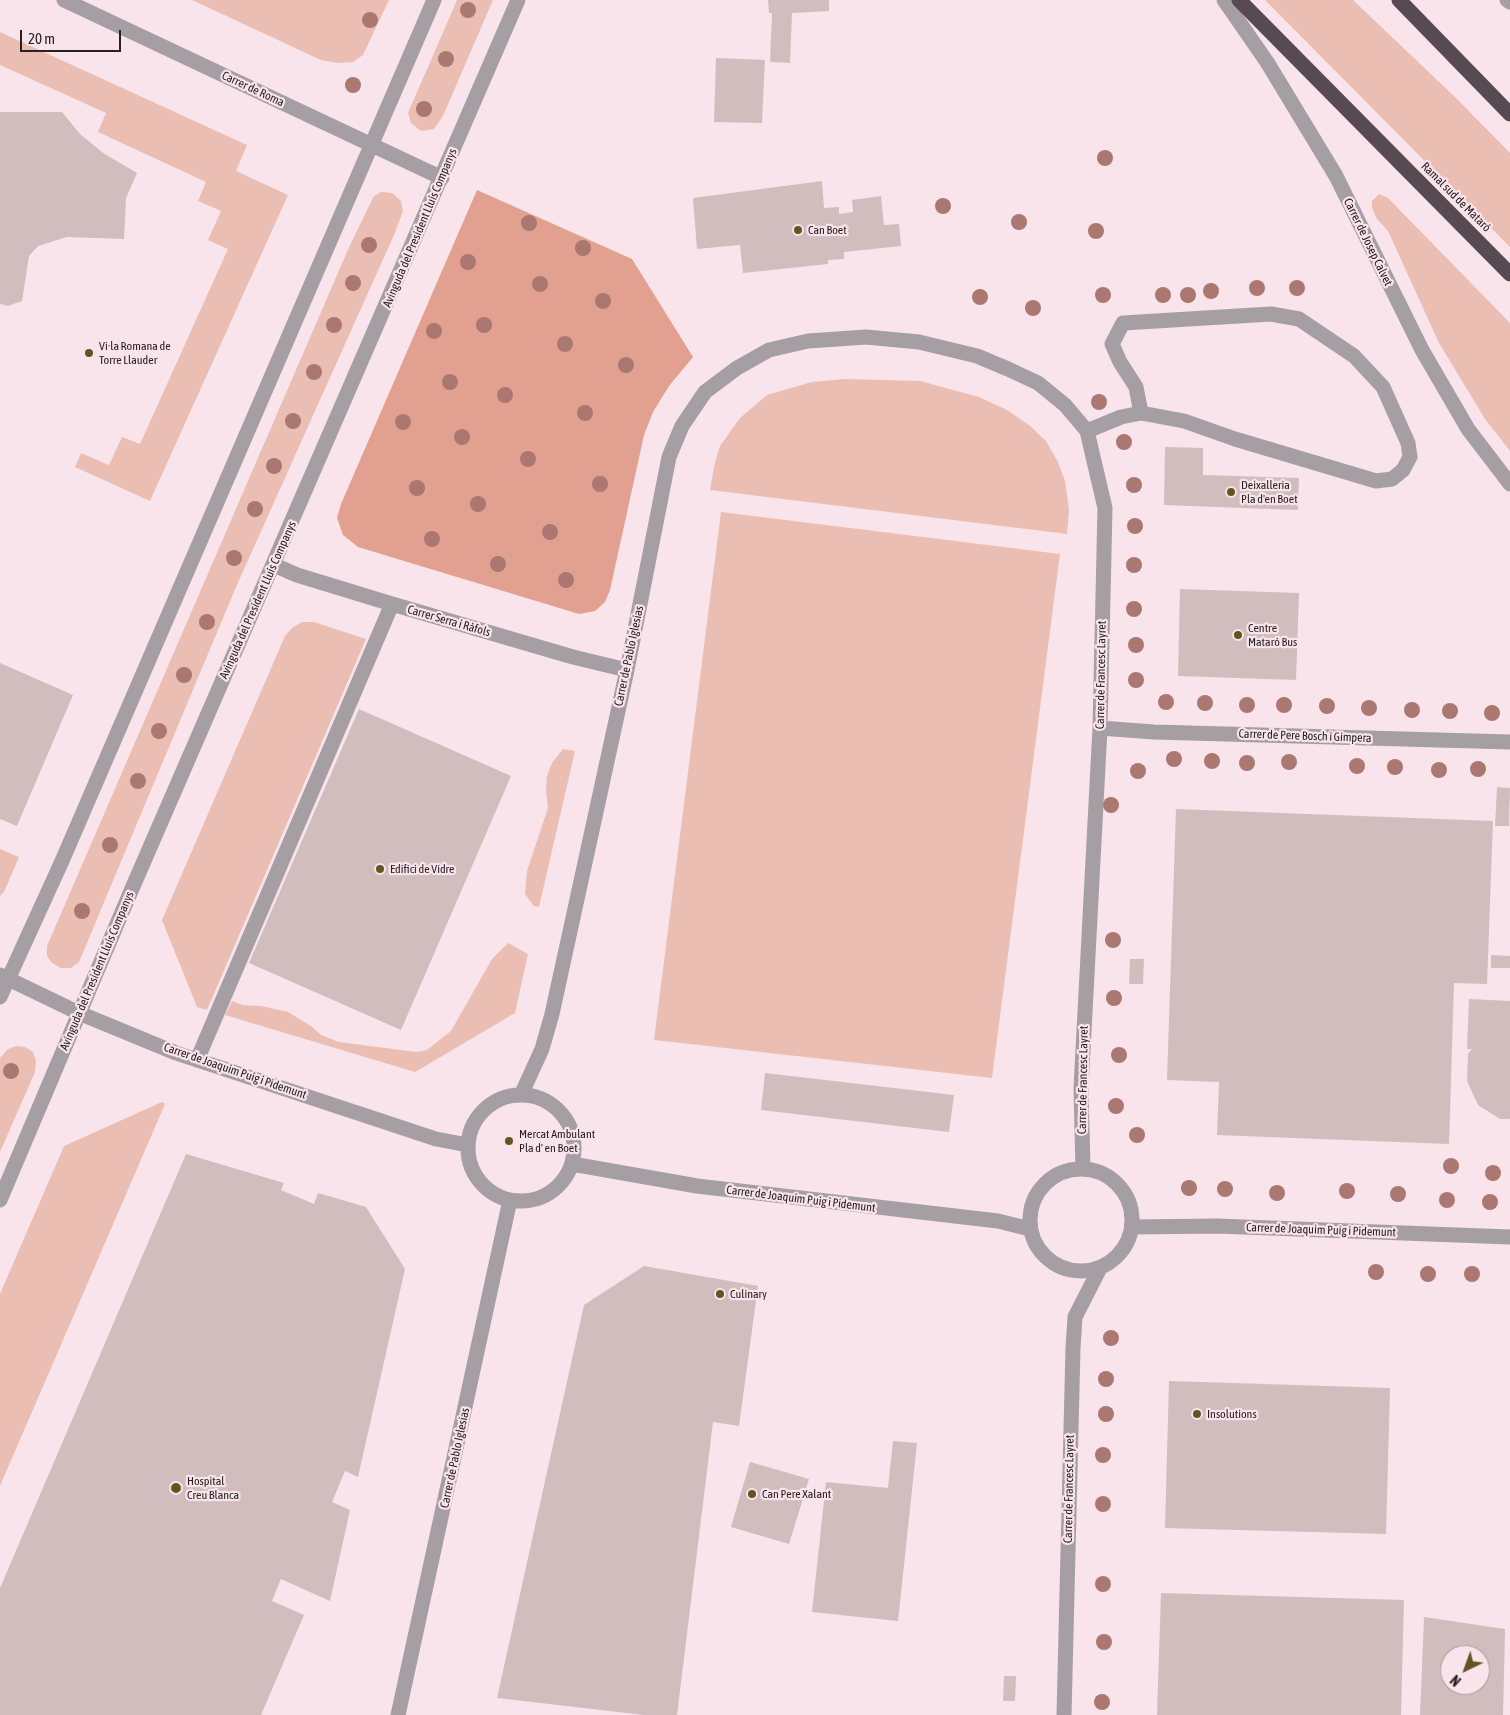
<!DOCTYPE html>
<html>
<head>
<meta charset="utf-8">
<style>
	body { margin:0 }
	#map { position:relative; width:1510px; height:1715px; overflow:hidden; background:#f8e4ea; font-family:"Asap Condensed",sans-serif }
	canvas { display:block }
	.north { position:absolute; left:1440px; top:1645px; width:50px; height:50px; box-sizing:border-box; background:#f8e4ea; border:1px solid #a5969a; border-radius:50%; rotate:222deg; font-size:14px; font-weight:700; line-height:20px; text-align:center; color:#282123 }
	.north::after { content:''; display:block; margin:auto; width:18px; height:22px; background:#675322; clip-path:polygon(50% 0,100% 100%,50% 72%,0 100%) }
	.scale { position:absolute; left:20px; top:30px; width:101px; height:22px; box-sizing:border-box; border:2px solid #282123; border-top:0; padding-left:6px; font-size:15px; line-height:18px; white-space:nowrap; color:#282123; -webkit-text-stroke:4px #f8e4ea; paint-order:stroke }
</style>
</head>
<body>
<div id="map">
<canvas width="1510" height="1715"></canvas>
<div class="north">N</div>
<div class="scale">20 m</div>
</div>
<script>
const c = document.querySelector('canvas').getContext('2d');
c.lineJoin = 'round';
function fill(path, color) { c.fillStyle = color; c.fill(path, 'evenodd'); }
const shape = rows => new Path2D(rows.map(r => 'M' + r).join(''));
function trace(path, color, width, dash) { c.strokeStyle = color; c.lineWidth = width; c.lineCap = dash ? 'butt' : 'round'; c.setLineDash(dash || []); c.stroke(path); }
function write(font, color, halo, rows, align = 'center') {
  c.font = font + ' "Asap Condensed",sans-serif'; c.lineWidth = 4.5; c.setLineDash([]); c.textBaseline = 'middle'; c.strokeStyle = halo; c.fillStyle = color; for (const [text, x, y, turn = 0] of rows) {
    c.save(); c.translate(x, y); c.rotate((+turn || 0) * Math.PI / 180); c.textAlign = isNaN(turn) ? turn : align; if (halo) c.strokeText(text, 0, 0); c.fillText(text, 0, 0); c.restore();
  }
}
fill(shape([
	[192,0,389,0,363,55,353,62,337,63,321,60],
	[457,0,493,0,443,116,434,129,421,131,411,123,408,113],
	[1265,0,1353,0,1456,98,1510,153,1510,247],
	[0,32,247,145,236,171,288,195,150,501,75,467,81,453,109,465,122,437,140,444,228,249,208,240,221,211,198,201,206,182,98,132,106,113,0,65],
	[381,192,392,193,401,201,403,211,394,235,236,587,79,962,71,968,61,968,52,963,47,956,47,946,350,245,374,196],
	[1379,194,1388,198,1510,323,1510,451,1485,419,1439,343,1388,231,1377,219,1372,208,1372,201],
	[844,379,920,381,979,397,1007,410,1029,425,1046,441,1058,462,1065,481,1069,510,1067,534,710,490,715,462,720,446,740,418,767,395,812,382],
	[721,512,1060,554,992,1078,654,1040],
	[302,622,314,622,366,639,207,1010,197,1007,162,920,285,636,292,628],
	[563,749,575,751,539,907,534,906,525,894,527,871,548,808,546,790,547,776,552,763],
	[0,849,19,857,4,892,0,896],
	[508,943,528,954,515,1013,415,1072,225,1015,232,1001,243,1005,261,1006,288,1012,311,1026,321,1035,339,1042,416,1052,427,1050,451,1031,492,959],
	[16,1046,25,1047,33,1052,36,1061,35,1072,0,1152,0,1058,8,1049],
	[162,1102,165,1104,0,1486,0,1294,64,1146]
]), '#ebbeb4');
fill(shape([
	[477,190,632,259,693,357,669,386,653,412,644,435,610,590,605,602,595,611,579,614,358,547,343,535,337,518,341,504]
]), '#e2a091');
fill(shape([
	[768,0,829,0,829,11,792,13,790,63,770,62,772,13,769,13],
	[716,58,765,60,762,123,714,122],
	[0,112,62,112,80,134,103,153,137,173,126,198,124,239,67,237,38,246,29,256,22,301,8,306,0,304],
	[822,181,824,208,839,207,839,214,853,212,852,200,881,196,884,225,899,224,901,246,844,252,844,259,828,260,828,264,743,273,740,245,697,249,693,198],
	[1165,447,1203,448,1203,475,1299,478,1298,510,1164,505],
	[1180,589,1299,593,1296,680,1178,676],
	[0,663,73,695,17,826,0,819],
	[359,709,511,776,401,1030,249,963],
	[1497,787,1510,788,1509,826,1495,826],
	[1176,809,1493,821,1487,984,1454,983,1449,1144,1217,1135,1219,1082,1167,1080],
	[1491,955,1510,956,1510,968,1491,968],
	[1130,959,1144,959,1143,984,1129,984],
	[1469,999,1510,1001,1510,1119,1500,1119,1478,1105,1467,1081,1468,1054,1472,1049,1467,1049],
	[765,1073,954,1095,949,1132,761,1110],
	[186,1154,284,1183,281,1190,314,1204,318,1193,366,1207,405,1269,358,1477,345,1471,332,1502,350,1510,330,1601,281,1579,272,1601,304,1615,261,1715,0,1715,0,1588],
	[644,1266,758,1286,739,1426,713,1422,677,1715,644,1715,497,1698,584,1305],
	[1169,1381,1390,1388,1386,1534,1165,1528],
	[893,1441,917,1443,898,1621,812,1612,826,1482,888,1488],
	[750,1462,809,1479,789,1544,731,1527],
	[1161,1593,1404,1600,1401,1715,1157,1715],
	[1424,1617,1505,1629,1503,1715,1420,1715],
	[1450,1655,1480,1655,1480,1685,1450,1685],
	[1004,1676,1016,1676,1015,1701,1003,1701]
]), '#d1bdbe');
trace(shape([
	[64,0,442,178],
	[1224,0,1267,62,1336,176,1422,350,1468,429,1510,484],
	[1507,0,1510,2],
	[1087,431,1121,417,1141,413,1184,421,1235,439,1376,481,1392,479,1403,470,1410,457,1408,443,1383,387,1354,356,1299,319,1271,314,1123,323,1112,344,1120,362,1136,387,1141,413],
	[274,565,297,575,392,604,573,657,627,670],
	[1100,728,1154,732,1510,742],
	[0,975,79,1013,176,1053,436,1139,468,1145],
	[0,997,62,861,434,0],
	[197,1060,392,604],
	[521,1095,542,1049,552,1014,627,670,669,457,682,426,705,392,737,368,769,350,808,341,866,337,919,342,977,356,1008,369,1038,383,1065,405,1087,431,1105,508,1100,728,1081,1088,1083,1169],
	'468 1148a53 53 0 1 1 106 0a53 53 0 1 1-106 0Z',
	[572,1164,697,1186,998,1221,1030,1229],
	'1030 1220a51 51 0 1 1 102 0a51 51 0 1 1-102 0Z',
	[0,1200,131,891,518,0],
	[1132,1227,1217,1226,1510,1237],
	[398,1715,510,1200],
	[1064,1715,1073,1348,1075,1317,1100,1268]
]), '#a59ea3', 15);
trace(shape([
	[1239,0,1510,274],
	[1399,0,1510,114]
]), '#584a53', 15);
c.fillStyle = '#aa7771';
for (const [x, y] of [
	[468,10],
	[370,20],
	[446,59],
	[353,85],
	[424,109],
	[1105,158],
	[943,206],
	[1019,222],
	[529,223],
	[1096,231],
	[369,245],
	[583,248],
	[468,262],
	[353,283],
	[540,284],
	[1257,288],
	[1297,288],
	[1211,291],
	[1103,295],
	[1163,295],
	[1188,295],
	[980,297],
	[603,301],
	[1033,308],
	[334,325],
	[484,325],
	[434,331],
	[565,344],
	[626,365],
	[314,372],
	[450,382],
	[505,395],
	[1099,402],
	[585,413],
	[293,421],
	[403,422],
	[462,437],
	[1124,442],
	[528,459],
	[274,466],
	[600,484],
	[1134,485],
	[417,488],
	[478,504],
	[255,509],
	[1135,526],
	[550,532],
	[432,539],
	[234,558],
	[498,564],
	[1134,565],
	[566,580],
	[1134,609],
	[207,622],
	[1136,645],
	[184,675],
	[1136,680],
	[1166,702],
	[1205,703],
	[1247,705],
	[1284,705],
	[1327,706],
	[1369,708],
	[1412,710],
	[1450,711],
	[1492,713],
	[159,731],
	[1174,759],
	[1212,761],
	[1289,762],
	[1247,763],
	[1357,766],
	[1395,767],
	[1478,769],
	[1439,770],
	[1138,771],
	[138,781],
	[1111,805],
	[110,845],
	[82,911],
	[1113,940],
	[1114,998],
	[1119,1055],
	[11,1071],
	[1116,1106],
	[1137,1135],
	[1451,1166],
	[1493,1173],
	[1189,1188],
	[1225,1189],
	[1347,1191],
	[1277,1193],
	[1398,1194],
	[1447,1200],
	[1490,1202],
	[1376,1272],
	[1428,1274],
	[1472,1274],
	[1111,1338],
	[1106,1379],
	[1106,1414],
	[1103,1455],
	[1103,1504],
	[1103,1584],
	[1104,1642],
	[1102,1702]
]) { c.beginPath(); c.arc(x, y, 8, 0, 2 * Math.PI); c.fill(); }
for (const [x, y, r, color] of [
	[798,230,5,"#675322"],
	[89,353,5,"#675322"],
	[1231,492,5,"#675322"],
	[1238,635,5,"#675322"],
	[380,869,5,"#675322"],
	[509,1141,5,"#675322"],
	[720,1294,5,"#675322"],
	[1197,1414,5,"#675322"],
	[176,1488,6,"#675322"],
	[752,1494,5,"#675322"]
]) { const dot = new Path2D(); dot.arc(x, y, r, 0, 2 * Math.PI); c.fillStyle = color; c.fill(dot); trace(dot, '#f8e4ea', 2); }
write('12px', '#282123', '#f8e4ea', [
	["Carrer de Roma",253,89,25],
	["Ramal sud de Mataró",1456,197,45],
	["Avinguda del President Lluís Companys",420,228,-67],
	["Carrer de Josep Calvet",1368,242,64],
	["Avinguda del President Lluís Companys",258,600,-66],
	["Carrer Serra i Ràfols",449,621,16],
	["Carrer de Pablo Iglesias",629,656,-78],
	["Carrer de Francesc Layret",1101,675,-89],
	["Carrer de Pere Bosch i Gimpera",1305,736,2],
	["Avinguda del President Lluís Companys",97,971,-67],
	["Carrer de Joaquim Puig i Pidemunt",235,1071,19],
	["Carrer de Francesc Layret",1083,1080,-89],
	["Carrer de Joaquim Puig i Pidemunt",801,1199,7],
	["Carrer de Joaquim Puig i Pidemunt",1321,1230,2],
	["Carrer de Pablo Iglesias",455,1458,-78],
	["Carrer de Francesc Layret",1069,1489,-89]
]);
write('12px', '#282123', '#f8e4ea', [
	["Can Boet",808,230],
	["Vi·la Romana de",99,346],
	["Torre Llauder",99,360],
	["Deixalleria",1241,485],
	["Pla d'en Boet",1241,499],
	["Centre",1248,628],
	["Mataró Bus",1248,642],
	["Edifici de Vidre",390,869],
	["Mercat Ambulant",519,1134],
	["Pla d' en Boet",519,1148],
	["Culinary",730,1294],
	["Insolutions",1207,1414],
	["Hospital",187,1481],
	["Creu Blanca",187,1495],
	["Can Pere Xalant",762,1494]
], 'left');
</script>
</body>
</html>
